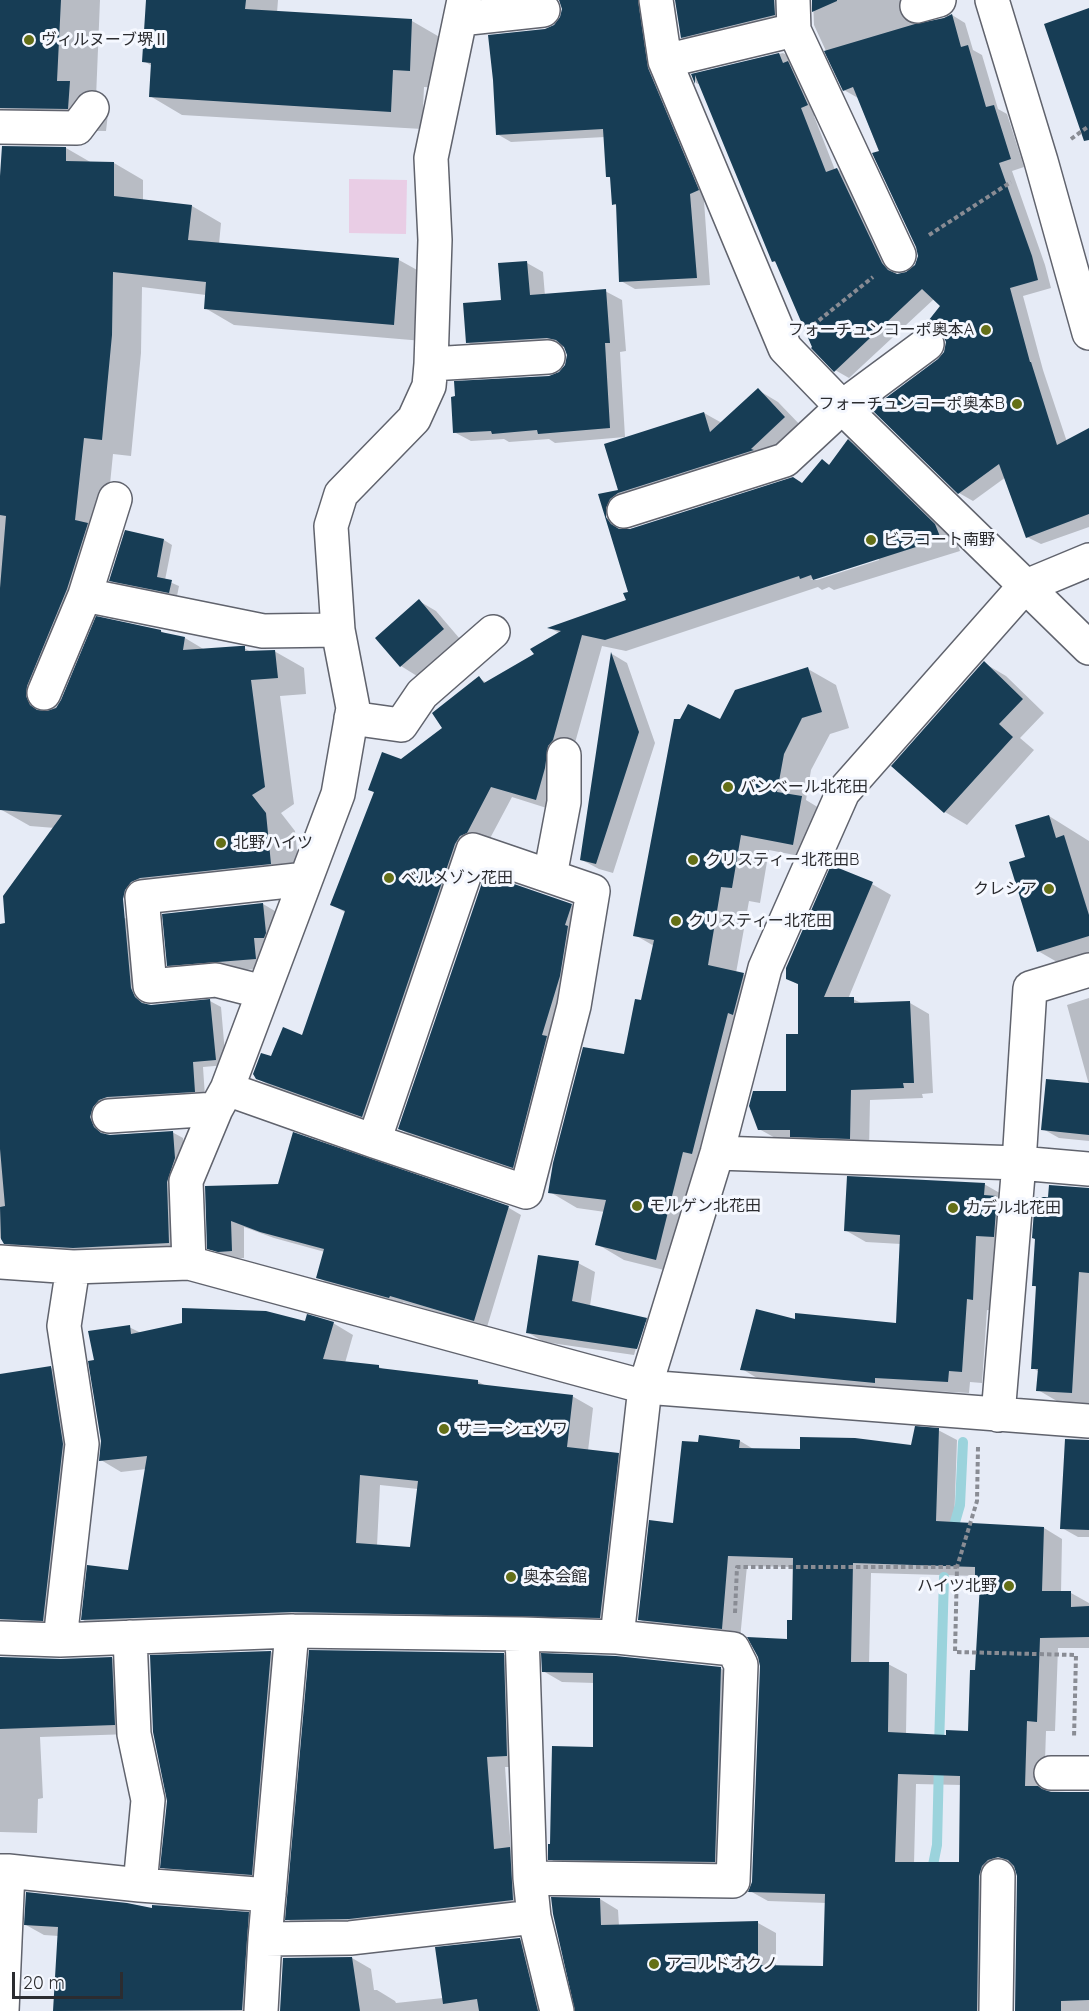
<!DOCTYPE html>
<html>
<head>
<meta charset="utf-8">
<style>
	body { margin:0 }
	#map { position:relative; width:1089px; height:2011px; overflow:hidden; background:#e6ebf6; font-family:Quicksand,sans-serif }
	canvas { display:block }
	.scale { position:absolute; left:12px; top:1972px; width:111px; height:27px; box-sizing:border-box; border:3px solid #2b2c30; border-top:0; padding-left:8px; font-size:18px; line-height:21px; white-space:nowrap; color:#2b2c30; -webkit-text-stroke:4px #f5f8ff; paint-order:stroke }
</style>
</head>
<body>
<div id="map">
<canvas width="1089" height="2011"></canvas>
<div class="scale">20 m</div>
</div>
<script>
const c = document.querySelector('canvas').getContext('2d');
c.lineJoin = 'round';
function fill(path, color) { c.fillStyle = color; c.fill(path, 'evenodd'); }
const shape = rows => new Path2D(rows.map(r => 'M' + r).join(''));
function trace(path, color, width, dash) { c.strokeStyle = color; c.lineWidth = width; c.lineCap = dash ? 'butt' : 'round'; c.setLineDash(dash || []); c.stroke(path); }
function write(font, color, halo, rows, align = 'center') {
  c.font = font + ' Quicksand,"Noto Sans JP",sans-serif'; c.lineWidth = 6; c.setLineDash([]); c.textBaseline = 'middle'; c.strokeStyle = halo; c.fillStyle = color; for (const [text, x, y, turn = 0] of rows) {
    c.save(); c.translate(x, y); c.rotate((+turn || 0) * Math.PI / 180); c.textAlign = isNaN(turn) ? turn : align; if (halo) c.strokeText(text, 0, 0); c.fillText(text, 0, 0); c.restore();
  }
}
fill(shape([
	[349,179,407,180,406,234,349,233]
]), '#e9cde5');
fill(shape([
	[0,0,100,0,96,98,109,105,106,131,40,130,0,123],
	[147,0,278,0,277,13,412,21,443,39,441,88,424,87,422,129,182,115,150,96,152,66,144,61],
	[560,0,653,0,712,198,704,201,710,285,635,289,621,281,617,206,614,204,612,179,608,176,605,137,511,142,497,134,546,30,554,27,561,19,563,8],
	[676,0,790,0,788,23,696,45,682,37],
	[813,0,918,0,912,19,916,26,922,26,952,15,965,23,973,50,982,55,998,109,1007,114,1024,167,1012,171,1045,265,1051,288,1023,296,1043,370,1067,442,1089,430,1089,527,1041,544,1027,537,1006,477,973,501,959,493,939,360,945,353,947,342,944,333,927,325,942,306,934,299,849,378,835,370,777,263,773,261,701,85,696,83,693,75,783,53,797,61,821,113,814,116,835,170,837,169,851,177,896,273,898,275,908,273,916,266,919,257,917,247,858,98,844,90,814,25],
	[66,148,92,163,114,163,143,180,143,201,192,206,221,223,219,244,399,260,428,276,423,341,234,325,205,308,206,295,142,287,141,353,131,456,113,454,105,534,55,711,161,631,167,635,185,638,205,650,244,648,251,652,274,651,304,668,306,694,280,696,294,804,281,813,295,831,300,880,159,901,50,890,55,828,30,826,0,809,0,177],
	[527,263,543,272,545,296,605,291,622,300,626,351,620,352,625,437,555,443,549,439,509,442,504,439,471,441,454,432,549,377,560,374,566,365,568,355,564,347,484,352,467,342,502,301],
	[758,390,778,402,804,429,770,461,625,519,626,530,803,485,822,461,830,465,849,441,869,453,955,537,960,551,834,590,829,587,822,590,818,587,626,651,602,646,556,811,512,797,487,844,382,1127,277,1090,257,1078,272,1058,303,1037,346,913,331,904,375,793,370,790,401,760,444,728,479,678,487,683,536,655,559,633,550,628,628,601,630,593,600,495,620,491,704,413,722,423],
	[878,557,879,560,817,580,810,580],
	[126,532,164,540,172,545,165,580,179,586,177,596,119,585,111,580],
	[419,601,436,611,460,639,417,676,401,666],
	[612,654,627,663,655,743,613,873,599,869,582,860],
	[984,663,1006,676,1044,713,1020,738,1034,750,967,825,945,812],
	[808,669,836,685,849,728,830,734,811,770,806,800,829,814,820,860,769,850,760,903,749,901,736,973,744,975,771,991,684,1275,624,1260,597,1244,605,1212,577,1208,550,1192,625,1055,642,1002,654,946,635,935,721,721],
	[1049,816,1089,841,1089,971,1078,974,1038,951],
	[872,884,891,895,848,999,853,999,863,1004,910,1003,929,1014,933,1093,922,1094,923,1098,870,1100,869,1149,779,1140,759,1129,787,1093,800,1036,799,985,787,978],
	[263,904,280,914,272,968,185,974,168,965,164,916],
	[571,905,584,912,526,1174,412,1136,400,1129],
	[125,918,135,924,142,995,145,1004,151,1006,210,1001,221,1007,226,1065,203,1067,205,1097,101,1125,105,1135,172,1132,183,1138,186,1165,180,1248,85,1254,17,1249,0,1238,0,947],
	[1089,998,1089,1141,1059,1138,1043,1129,1089,1085,1067,1005],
	[294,1134,509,1208,521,1215,487,1327,403,1302,402,1304,330,1285,318,1277,325,1252,274,1238,244,1227,244,1258,232,1258,222,1255,209,1248,207,1187,280,1185],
	[984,1184,1005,1196,993,1311,987,1310,982,1383,970,1382,969,1393,895,1389,895,1393,762,1381,742,1369,796,1321,898,1324,901,1244,866,1242,845,1230],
	[1089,1199,1089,1409,1069,1408,1038,1390,1039,1372,1033,1368,1037,1288,1033,1285],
	[578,1263,595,1272,590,1306,646,1319,663,1329,654,1358,637,1355,647,1322,644,1322,634,1355,544,1342,527,1332],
	[306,1323,333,1323,353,1335,345,1363,379,1367,385,1370,477,1381,486,1386,572,1396,593,1408,588,1451,618,1454,638,1466,620,1629,103,1631,83,1620,130,1572,146,1469,121,1472,101,1460,102,1441,95,1361,129,1327,141,1333],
	[380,1485,418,1489,412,1549,377,1546],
	[51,1368,68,1377,60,1629,0,1640,0,1375],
	[938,1430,957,1440,954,1524,1044,1528,1062,1539,1061,1593,1071,1593,1089,1603,1089,1648,1058,1648,1055,1731,1046,1731,1044,1791,1089,1793,1089,2011,1016,2011,1018,1875,1016,1868,1007,1870,995,2011,586,2011,600,1899,618,1910,619,1926,758,1923,776,1933,776,1967,825,1967,827,1903,768,1901,750,1891,753,1882,788,1640,794,1622,794,1567,747,1566,740,1639,658,1630,639,1619,674,1524,700,1437,740,1441,755,1450,913,1447],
	[871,1573,976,1576,976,1584,981,1586,976,1672,969,1732,947,1736,906,1734,907,1674,888,1664,869,1664],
	[916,1784,962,1785,961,1864,914,1864],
	[1089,1445,1089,1537,1078,1537,1062,1528],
	[271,1652,292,1664,273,1886,183,1879,162,1867,168,1801,151,1657],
	[503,1654,523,1665,526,1767,505,1767,511,1850,529,1860,532,1911,306,1930,287,1919],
	[0,1658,59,1660,112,1658,128,1668,131,1734,40,1737,43,1798,38,1799,37,1833,0,1832],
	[720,1668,739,1679,733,1872,568,1869,550,1859,552,1845,594,1748,595,1683,562,1682,543,1671],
	[153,1910,248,1914,267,1924,261,2011,54,2011,59,1936,44,1935,26,1925],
	[519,1939,538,1950,554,2011,281,2011,352,1958,371,1969,374,1990,377,1990,395,2001,396,2003,443,1998]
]), '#0003');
trace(shape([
	[951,1536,960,1505,963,1442],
	[939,1747,944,1577],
	[931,1875,937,1845,939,1762]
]), '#9bd3dc', 10);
fill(shape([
	[0,0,61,0,57,81,70,81,68,109,0,108],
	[146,0,246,0,245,9,412,19,410,71,393,70,391,112,149,97,151,63,142,62],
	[559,0,638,0,648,68,699,190,690,194,697,278,619,282,616,204,612,205,610,177,606,177,603,129,496,135,493,80,488,35,545,29,554,25,560,17,562,9],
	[675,0,774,0,775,15,681,38],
	[812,0,837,0,837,1,812,12],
	[1089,8,1089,140,1084,141,1044,24],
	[952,14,961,47,968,45,986,107,994,105,1011,159,999,163,1032,256,1038,280,1010,288,1030,362,1031,362,1057,445,1089,428,1089,514,1026,538,999,464,958,494,871,409,938,359,944,352,946,342,942,333,935,327,925,325,940,306,922,289,834,372,811,348,812,347,775,261,772,262,695,75,695,84,691,74,779,53,783,63,788,61,808,105,801,108,826,172,837,168,882,263,888,270,897,274,906,272,915,265,918,256,916,247,872,153,879,151,853,87,843,91,824,51,915,24,944,18],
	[2,146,66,147,66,161,114,162,114,196,192,205,188,240,399,258,394,325,204,309,206,282,113,272,112,335,102,440,84,438,75,520,88,523,67,589,27,686,26,696,30,705,37,710,47,711,56,708,61,700,96,616,161,630,161,632,185,637,183,650,240,646,245,646,245,651,275,650,278,678,251,680,265,787,252,795,266,813,271,864,140,878,131,882,125,890,123,899,131,988,135,997,142,1003,151,1005,210,999,216,1060,193,1062,195,1092,107,1097,99,1100,93,1107,90,1117,94,1127,101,1133,110,1135,173,1131,175,1158,167,1182,169,1243,73,1248,4,1244,1,1239,0,1207,5,1206,0,1149,0,924,5,923,3,896,62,815,0,810,0,588,6,516,0,515,0,176],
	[527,261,530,295,606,289,610,343,605,343,610,428,538,434,537,430,492,434,491,431,453,433,451,397,455,396,454,381,549,376,559,372,565,365,567,355,564,347,556,340,547,338,466,343,463,303,501,300,498,263],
	[758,388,785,417,751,449,754,450,618,493,610,499,606,508,606,517,611,524,619,529,630,529,793,477,802,483,822,459,829,465,848,439,935,524,941,539,813,580,811,575,800,579,799,576,605,640,582,635,553,740,548,746,545,768,536,800,491,787,467,833,460,836,455,844,362,1117,256,1079,253,1074,261,1053,271,1056,283,1027,302,1035,345,911,330,905,374,792,368,790,382,752,401,759,442,728,432,713,479,676,484,683,534,654,530,649,561,631,547,628,626,600,623,593,628,592,598,494,618,490,604,444,704,412,710,432],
	[125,530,164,539,157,577,172,580,169,593,109,581],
	[419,599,444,629,400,667,375,638],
	[611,652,639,732,596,864,580,860],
	[984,661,1023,699,999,724,1013,737,944,813,891,766],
	[808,667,822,712,802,718,784,754,777,792,802,796,793,845,741,835,732,888,721,887,708,965,744,973,733,1015,728,1013,692,1154,683,1152,656,1260,595,1245,606,1200,548,1193,553,1163,583,1047,624,1054,635,999,641,1000,654,940,633,936,674,719,680,719,688,704,720,719,735,690],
	[1049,815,1056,838,1064,835,1089,915,1089,936,1037,952,1009,862,1025,857,1015,825],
	[831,865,873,882,824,997,854,997,854,1003,910,1001,914,1083,903,1083,904,1088,851,1090,850,1139,790,1137,790,1130,758,1130,749,1106,753,1091,786,1091,786,1034,798,1034,798,984,786,979,786,968],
	[485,874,572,904,565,925,568,926,560,976,542,1035,547,1036,513,1168,398,1129],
	[263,903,266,933,264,938,254,938,256,959,167,966,162,914],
	[1046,1079,1089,1083,1089,1135,1041,1130],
	[293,1132,509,1206,474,1321,390,1296,389,1298,316,1278,324,1249,260,1232,231,1221,232,1251,218,1252,207,1249,205,1186,278,1184],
	[847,1176,985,1183,984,1195,997,1196,994,1237,976,1236,973,1300,967,1299,962,1372,949,1371,948,1382,875,1378,875,1383,740,1370,756,1309,795,1319,795,1313,896,1323,900,1235,844,1231],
	[1049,1185,1089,1188,1089,1273,1079,1272,1072,1393,1036,1391,1038,1369,1031,1369,1036,1286,1032,1286,1035,1239,1032,1238,1035,1197,1048,1197],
	[538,1255,579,1261,572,1301,647,1318,637,1349,526,1333],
	[182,1308,266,1311,305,1321,307,1314,334,1322,323,1359,379,1365,379,1368,478,1380,478,1384,573,1395,567,1447,619,1453,600,1618,292,1612,81,1620,87,1565,128,1570,147,1456,99,1461,101,1441,88,1361,94,1360,88,1331,130,1325,131,1334,182,1323],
	[360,1475,418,1481,410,1547,356,1543],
	[51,1366,63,1444,43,1621,0,1619,0,1374],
	[915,1426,939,1428,936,1521,1044,1527,1042,1591,1071,1591,1071,1607,1089,1606,1089,1637,1040,1638,1037,1722,1027,1721,1025,1786,1038,1786,1042,1789,1051,1792,1089,1792,1089,2000,1061,2001,1061,2011,1015,2011,1017,1876,1014,1866,1008,1860,998,1857,988,1860,982,1866,979,1876,977,2011,575,2011,553,1914,551,1897,600,1898,601,1925,758,1921,758,1965,823,1966,825,1894,748,1892,752,1882,760,1666,758,1657,747,1637,787,1639,787,1620,792,1620,793,1558,728,1556,722,1629,638,1620,649,1520,673,1523,682,1441,698,1442,699,1435,740,1440,739,1448,800,1449,800,1437,855,1438,911,1445],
	[853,1563,975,1567,975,1584,980,1584,975,1670,970,1670,968,1731,946,1730,946,1735,888,1732,889,1662,851,1662],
	[898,1774,960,1776,959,1862,895,1862],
	[1065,1439,1089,1440,1089,1530,1060,1529],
	[309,1650,504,1653,507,1756,487,1757,494,1849,510,1847,513,1900,349,1919,285,1920],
	[271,1651,252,1875,160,1868,167,1801,153,1732,150,1655],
	[541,1653,616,1656,721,1667,715,1862,548,1860,548,1844,550,1844,552,1746,593,1747,593,1673,542,1672],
	[0,1657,61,1659,112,1657,115,1725,0,1729],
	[26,1892,127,1903,152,1908,152,1905,249,1912,242,2010,53,2011,58,1927,24,1925],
	[520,1938,538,2011,479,2011,477,1999,443,2004,435,1947],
	[352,1957,360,2011,280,2011,283,1958]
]), '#173d55');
const minor = shape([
	[656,0,665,61],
	[793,0,794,30,665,61,785,348,842,407,1089,648],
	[992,0,1041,161,1089,333],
	[917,6,939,0],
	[460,19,543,10],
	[794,30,899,255],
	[0,127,77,128,92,108],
	[431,364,548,357],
	[115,499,85,595,263,631,338,630],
	[624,511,785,460,842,407,927,344],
	[44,693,85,595],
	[351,718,401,725,422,694,493,632],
	[550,876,564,802,564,755],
	[263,992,216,980,150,986,142,897,306,879],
	[227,1089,374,1141,526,1192,574,1006,593,891,473,850,374,1141],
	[109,1116,216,1109],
	[717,1153,1019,1163,1089,1169],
	[0,1262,73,1267,189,1263,645,1387,1089,1421],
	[189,1263,186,1181,216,1109,227,1089,338,794,353,708,338,630,331,526,341,494,414,419,429,386,431,364,435,240,431,158,464,0],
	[998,1415,1019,1163,1030,988,1089,970],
	[522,1634,530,1878,534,1917,557,2011],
	[130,1637,134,1734,148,1800,140,1885],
	[0,1638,60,1640,292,1631,522,1634,617,1637,645,1387,717,1153,765,968,843,792,1024,587,1089,560],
	[60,1640,82,1444,64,1326,73,1267],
	[1051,1773,1089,1773],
	[0,1871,8,1871,2,2011],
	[8,1871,140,1885,269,1895],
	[530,1878,733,1881,741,1665,733,1649,617,1637],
	[265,1939,350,1938,534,1917],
	[261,2011,265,1939,292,1631],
	[996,2011,998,1876]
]);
trace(minor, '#60636d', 36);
trace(shape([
	[1071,139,1089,126],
	[929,235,1011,182],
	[813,325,873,277],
	[978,1447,977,1501,957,1567,955,1652,1076,1655,1074,1738],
	[735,1613,737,1567,957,1567]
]), '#898c94', 4, [4.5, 3]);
trace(minor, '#fff', 33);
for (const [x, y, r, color] of [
	[29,40,6,"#646f17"],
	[986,330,6,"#646f17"],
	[1017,404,6,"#646f17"],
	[871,540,6,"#646f17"],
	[728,787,6,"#646f17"],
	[221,843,6,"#646f17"],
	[693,860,6,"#646f17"],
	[389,878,6,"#646f17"],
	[1049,889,6,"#646f17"],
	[676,921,6,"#646f17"],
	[637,1206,6,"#646f17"],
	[953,1208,6,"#646f17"],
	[444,1429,6,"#646f17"],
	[511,1577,6,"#646f17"],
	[1009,1586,6,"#646f17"],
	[654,1964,6,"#646f17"]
]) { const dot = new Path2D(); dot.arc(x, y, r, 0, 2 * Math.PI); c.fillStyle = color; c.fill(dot); trace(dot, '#f5f8ff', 2); }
write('16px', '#2b2c30', '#f5f8ff', [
	["ヴィルヌーブ堺Ⅱ",41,40],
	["フォーチュンコーポ奥本A",974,330,"right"],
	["フォーチュンコーポ奥本B",1005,404,"right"],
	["ビラコート南野",883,540],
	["バンベール北花田",740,787],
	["北野ハイツ",233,843],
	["クリスティー北花田B",705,860],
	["ベルメゾン花田",401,878],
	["クレシア",1037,889,"right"],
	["クリスティー北花田",688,921],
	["モルゲン北花田",649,1206],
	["カデル北花田",965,1208],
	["サニーシェソワ",456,1429],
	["奥本会館",523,1577],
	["ハイツ北野",997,1586,"right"],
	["アコルドオクノ",666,1964]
], 'left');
</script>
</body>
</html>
